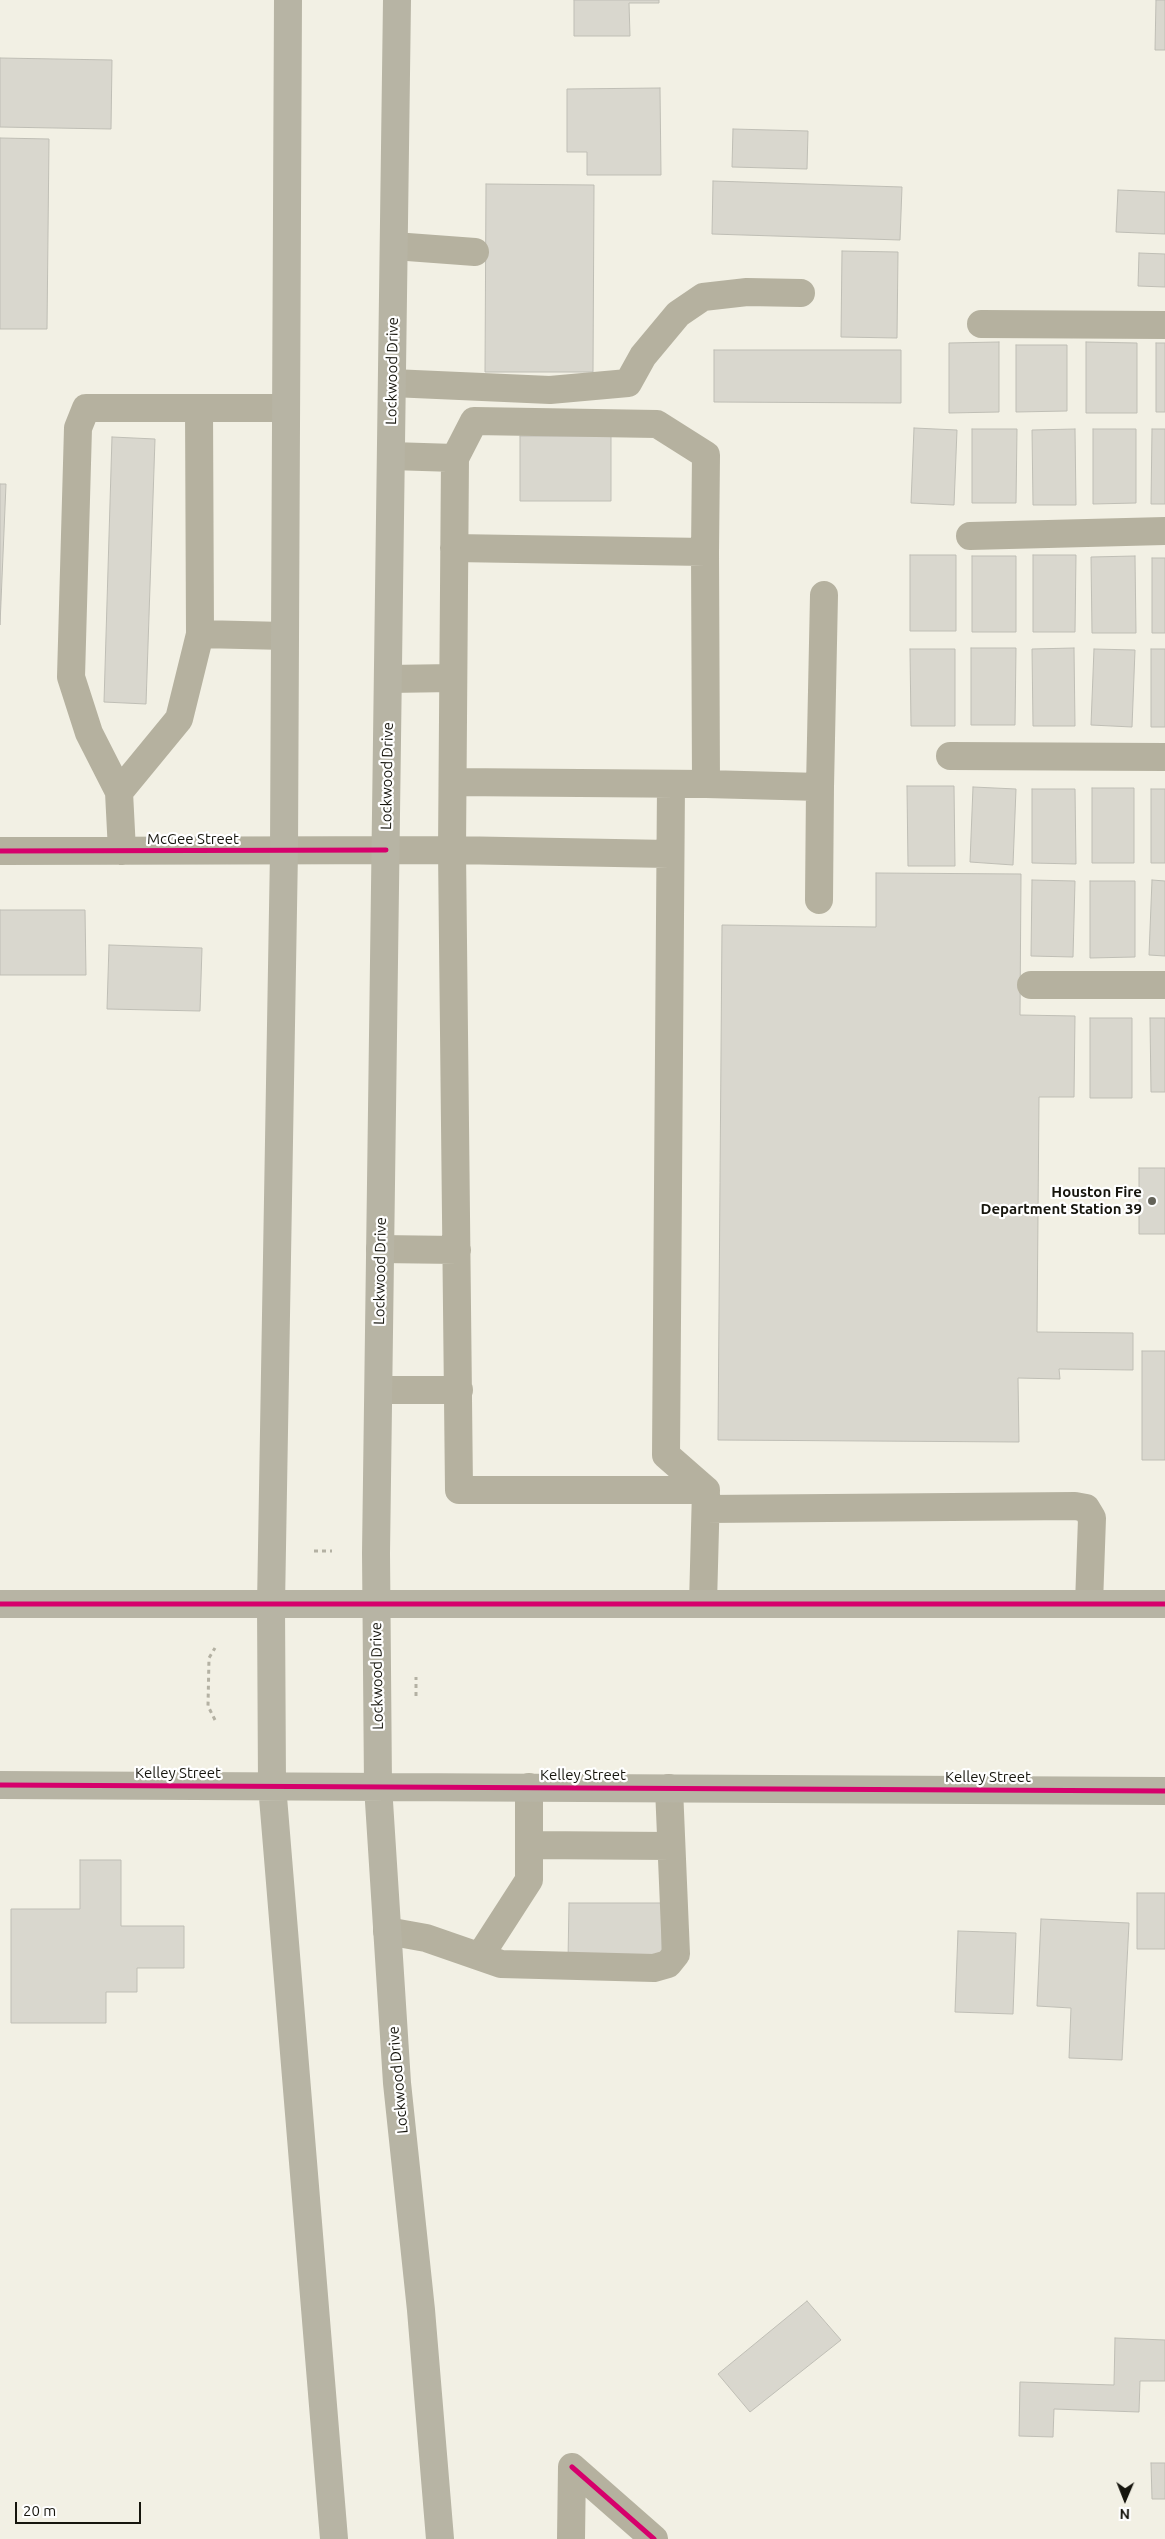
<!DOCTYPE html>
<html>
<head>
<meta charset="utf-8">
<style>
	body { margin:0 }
	#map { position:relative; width:1165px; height:2539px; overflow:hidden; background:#f2f0e4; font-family:Ubuntu,sans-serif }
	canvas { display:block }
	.north { position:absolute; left:1100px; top:2474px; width:50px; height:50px; -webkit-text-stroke:4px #fff; paint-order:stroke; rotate:181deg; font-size:14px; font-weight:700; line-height:20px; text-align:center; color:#16150d }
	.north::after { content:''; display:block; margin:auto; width:18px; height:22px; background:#16150d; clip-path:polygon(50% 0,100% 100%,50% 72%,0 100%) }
	.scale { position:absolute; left:15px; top:2502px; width:126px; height:22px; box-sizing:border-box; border:2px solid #16150d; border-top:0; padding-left:6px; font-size:15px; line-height:18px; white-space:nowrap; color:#16150d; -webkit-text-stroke:4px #fff; paint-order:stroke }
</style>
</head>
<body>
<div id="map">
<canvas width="1165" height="2539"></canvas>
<div class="north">N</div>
<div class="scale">20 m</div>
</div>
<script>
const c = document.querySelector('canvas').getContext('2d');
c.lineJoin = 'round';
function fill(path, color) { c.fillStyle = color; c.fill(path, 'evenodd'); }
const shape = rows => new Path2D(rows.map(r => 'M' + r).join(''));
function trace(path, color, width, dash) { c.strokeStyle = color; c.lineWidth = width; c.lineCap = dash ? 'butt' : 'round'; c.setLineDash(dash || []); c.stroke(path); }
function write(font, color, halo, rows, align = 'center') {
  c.font = font + ' Ubuntu,sans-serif'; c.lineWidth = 4.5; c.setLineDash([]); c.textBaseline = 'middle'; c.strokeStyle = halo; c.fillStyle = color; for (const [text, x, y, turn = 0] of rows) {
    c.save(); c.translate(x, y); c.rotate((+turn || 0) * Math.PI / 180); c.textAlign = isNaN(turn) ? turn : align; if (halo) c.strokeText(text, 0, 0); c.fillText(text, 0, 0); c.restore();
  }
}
const building = shape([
	[574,0,659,0,659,3,629,3,630,36,574,36,574,0],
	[1156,0,1165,0,1165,50,1155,50,1156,0],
	[0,58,112,60,111,129,0,127,0,58],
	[660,88,661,175,587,175,587,152,567,152,567,89,660,88],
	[733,129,808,131,807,169,732,167,733,129],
	[0,138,49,139,47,329,0,329,0,138],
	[713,181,902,187,900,240,712,234,713,181],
	[486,184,594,185,593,372,485,372,486,184],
	[1118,190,1165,192,1165,234,1116,232,1118,190],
	[842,251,898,252,897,338,841,337,842,251],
	[1139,253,1165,254,1165,287,1138,286,1139,253],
	[999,342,999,412,949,413,949,343,999,342],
	[1086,342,1137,343,1137,413,1086,413,1086,342],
	[1156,343,1165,343,1165,412,1156,412,1156,343],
	[1016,345,1067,345,1067,411,1016,412,1016,345],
	[714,350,901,350,901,403,714,402,714,350],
	[914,428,957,430,954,505,911,503,914,428],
	[972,429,1017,429,1016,503,972,503,972,429],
	[1075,429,1076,505,1033,505,1032,430,1075,429],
	[1093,429,1136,429,1136,503,1093,504,1093,429],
	[1152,429,1165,429,1165,504,1151,504,1152,429],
	[520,436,611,436,611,501,520,501,520,436],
	[112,437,155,439,146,704,104,702,112,437],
	[0,484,6,484,0,625,0,484],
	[910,555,956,555,956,631,910,631,910,555],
	[1033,555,1076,555,1075,632,1033,632,1033,555],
	[972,556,1016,556,1016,632,972,632,972,556],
	[1135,556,1136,633,1092,633,1091,557,1135,556],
	[1152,558,1165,558,1165,633,1152,633,1152,558],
	[971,648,1016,648,1015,725,971,725,971,648],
	[1074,648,1075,726,1033,726,1032,649,1074,648],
	[910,649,955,649,955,726,911,726,910,649],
	[1094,649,1135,650,1132,727,1091,725,1094,649],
	[1151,649,1165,649,1165,727,1151,727,1151,649],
	[907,786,954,786,955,866,908,866,907,786],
	[973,787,1016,789,1013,865,970,862,973,787],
	[1092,788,1134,788,1134,863,1092,863,1092,788],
	[1032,789,1075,789,1076,864,1032,863,1032,789],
	[1151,789,1165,789,1165,863,1151,863,1151,789],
	[876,873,1021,874,1020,1015,1075,1016,1074,1097,1039,1097,1037,1332,1133,1333,1133,1370,1059,1369,1060,1379,1018,1378,1019,1442,718,1440,722,925,876,927,876,873],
	[1032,880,1075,881,1073,957,1031,956,1032,880],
	[1152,880,1165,881,1165,956,1149,955,1152,880],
	[1090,881,1135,881,1135,957,1090,958,1090,881],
	[0,910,85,910,86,975,0,975,0,910],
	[109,945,202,948,200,1011,107,1009,109,945],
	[1090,1018,1132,1018,1132,1098,1090,1098,1090,1018],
	[1150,1018,1165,1018,1165,1092,1151,1092,1150,1018],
	[1139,1168,1165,1168,1165,1234,1139,1234,1139,1168],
	[1142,1351,1165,1351,1165,1460,1142,1460,1142,1351],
	[80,1860,121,1860,121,1926,184,1926,184,1968,137,1968,137,1992,106,1992,106,2023,11,2023,11,1909,80,1909,80,1860],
	[1137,1893,1165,1893,1165,1949,1137,1949,1137,1893],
	[569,1903,662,1903,662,1961,568,1960,569,1903],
	[1041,1919,1129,1923,1122,2060,1069,2058,1071,2008,1037,2006,1041,1919],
	[958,1931,1016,1933,1013,2014,955,2012,958,1931],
	[807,2301,841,2340,750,2412,718,2374,807,2301],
	[1115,2338,1165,2340,1165,2381,1140,2381,1139,2412,1054,2409,1053,2437,1019,2436,1020,2382,1114,2385,1115,2338],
	[1151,2463,1165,2463,1165,2499,1152,2499,1151,2463]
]);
fill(building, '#d9d7ce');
trace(building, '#bfbeb5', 1);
trace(shape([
	[314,1551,332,1551],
	[416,1696,416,1677],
	[215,1720,208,1706,209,1658,215,1648]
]), '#b4b1a3', 3, [4, 4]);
trace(shape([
	[394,246,475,252],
	[981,324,1165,325],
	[392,383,550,390,628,383,643,356,678,314,703,297,747,292,801,293],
	[199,408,200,634,285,636],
	[391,456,455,458,452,850,459,1490,706,1490],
	[455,458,474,421,657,424,706,455,705,552],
	[970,536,1165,531],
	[388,679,453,678],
	[950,756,1165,757],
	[453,782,706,784,705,552,454,548],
	[671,784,666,1455,706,1490,703,1604],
	[706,784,820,787,819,900],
	[820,787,824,595],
	[119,792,179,719,200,634],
	[0,851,452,850,669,854],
	[122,851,119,792,89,733,71,677,78,428,86,408,286,408],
	[1031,985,1165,985],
	[380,1249,457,1250],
	[379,1390,459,1390],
	[706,1509,1075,1506,1086,1508,1092,1518,1089,1604],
	[529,1845,671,1846],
	[387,1931,426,1938,501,1964,654,1968,668,1964,676,1954,669,1788],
	[480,1956,529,1880,529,1787],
	[572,2467,654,2539],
	[571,2539,572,2467]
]), '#b5b19f', 28);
trace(shape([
	[288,0,284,851,271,1605,272,1785,334,2539],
	[397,0,376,1553,378,1786,397,2083,421,2310,440,2539],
	[0,1604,1165,1604],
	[0,1785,1165,1791]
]), '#b7b4a4', 28);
trace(shape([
	[0,851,386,850],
	[0,1604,1165,1604],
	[0,1785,1165,1791],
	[572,2467,654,2539]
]), '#d6006c', 5);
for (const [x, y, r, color] of [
	[1152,1201,5,"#636258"]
]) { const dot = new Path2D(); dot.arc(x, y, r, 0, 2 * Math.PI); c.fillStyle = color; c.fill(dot); trace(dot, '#fff', 2); }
write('15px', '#16150d', '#fff', [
	["Lockwood Drive",392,371,-89],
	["Lockwood Drive",387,776,-89],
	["McGee Street",193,839],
	["Lockwood Drive",380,1271,-89],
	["Lockwood Drive",377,1676,-91],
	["Kelley Street",178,1773],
	["Kelley Street",583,1775],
	["Kelley Street",988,1777],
	["Lockwood Drive",398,2080,-95]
]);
write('bold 15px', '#16150d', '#fff', [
	["Houston Fire",1142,1192],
	["Department Station 39",1142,1209]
], 'right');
</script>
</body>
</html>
